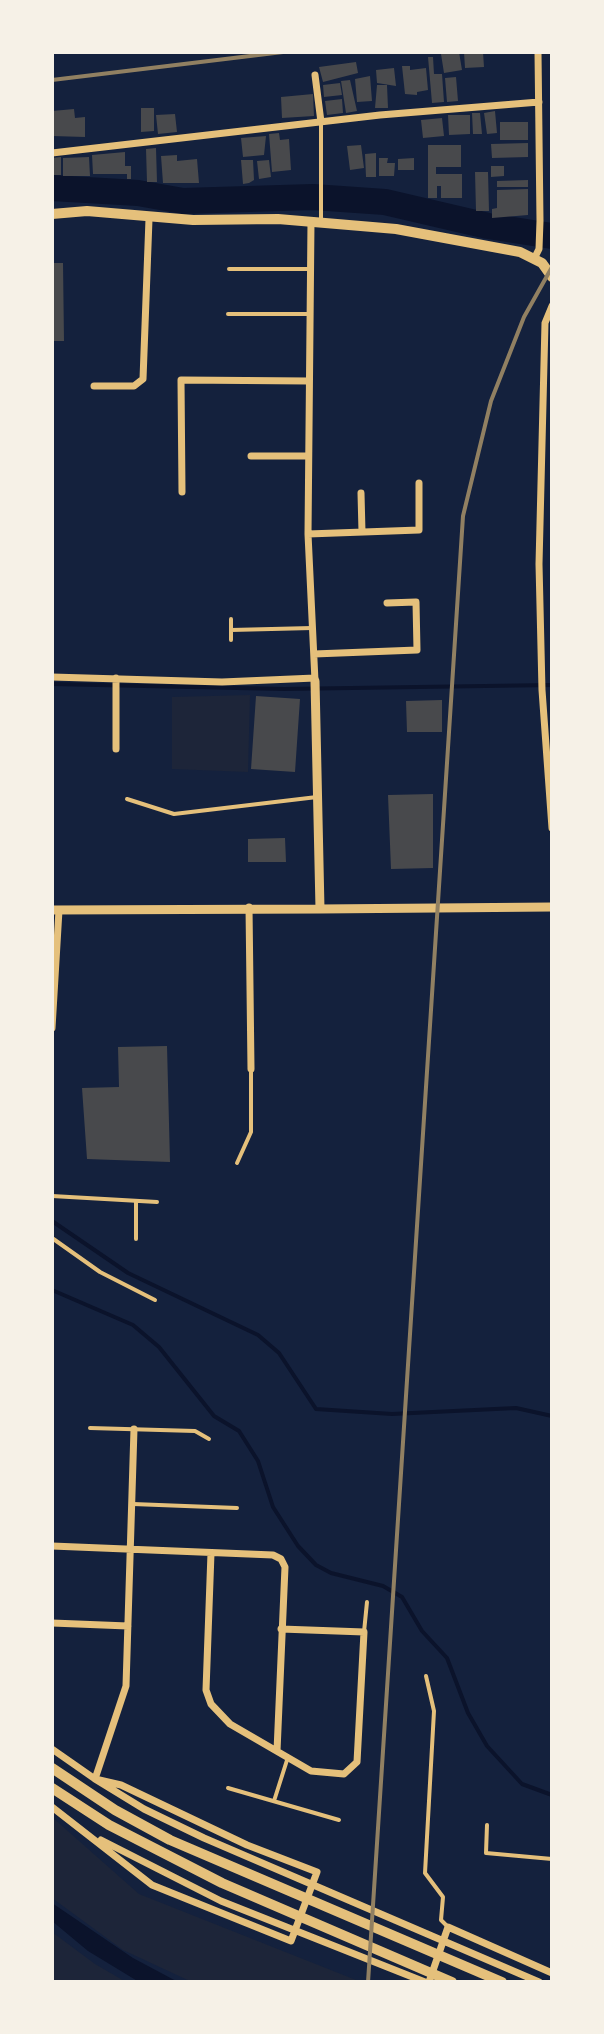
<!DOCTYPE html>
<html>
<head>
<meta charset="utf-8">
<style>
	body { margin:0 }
	#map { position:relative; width:604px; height:2034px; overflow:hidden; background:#14213d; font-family:"Work Sans",sans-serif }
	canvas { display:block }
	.frame { position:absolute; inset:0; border:54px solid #f6f1e7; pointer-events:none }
</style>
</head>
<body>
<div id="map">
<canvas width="604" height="2034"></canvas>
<div class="frame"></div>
</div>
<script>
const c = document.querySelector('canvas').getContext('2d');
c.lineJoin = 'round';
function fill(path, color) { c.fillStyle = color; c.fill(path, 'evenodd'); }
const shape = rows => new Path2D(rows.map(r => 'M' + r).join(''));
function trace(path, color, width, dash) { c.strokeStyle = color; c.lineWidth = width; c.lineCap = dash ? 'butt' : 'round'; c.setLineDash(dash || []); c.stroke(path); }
fill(shape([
	[250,695,248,772,172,769,172,697],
	[52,1817,139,1894,361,1982,192,1982,123,1950,52,1898],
	[52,1932,95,1964,126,1982,52,1982]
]), '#1d2539');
fill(shape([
	[52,1903,133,1958,178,1982,139,1982,88,1951,52,1921]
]), '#0b132b');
trace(shape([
	[52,684,284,689,552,685],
	[52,1221,128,1273,258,1335,279,1353,316,1409,392,1414,516,1408,552,1416],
	[52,1290,133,1325,159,1347,214,1416,239,1431,258,1461,273,1507,298,1546,316,1565,331,1573,383,1586,402,1597,422,1631,447,1658,468,1713,487,1746,522,1784,552,1795]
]), '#0b132b', 4);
trace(shape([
	[52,188,138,193,183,201,313,197,385,202,488,226,552,236]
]), '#0b132b', 26);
fill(shape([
	[459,52,462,70,444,73,441,54],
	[464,52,483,52,484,67,465,68],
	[428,57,433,57,434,74,442,74,444,102,432,103],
	[356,62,358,73,323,82,319,67],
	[402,66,410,66,410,70,426,68,428,90,417,92,417,95,405,94],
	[394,68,396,86,377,83,376,70],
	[370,76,372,101,357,102,355,79],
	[456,77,458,101,447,102,445,78],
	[350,80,357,111,346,113,341,81],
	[340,83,342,95,324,97,323,85],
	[377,85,387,85,388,108,375,108],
	[313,94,314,116,282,118,281,97],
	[342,99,343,113,327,115,325,101],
	[141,108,154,108,154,131,141,132],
	[74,109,75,118,85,117,85,137,52,136,52,111],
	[495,111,497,133,487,134,484,113],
	[472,113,480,113,482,134,473,134],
	[175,114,177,132,158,134,156,115],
	[448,115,470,115,470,134,449,135],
	[442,118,444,136,423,138,421,120],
	[500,122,528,122,528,140,500,140],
	[279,133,280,140,289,139,291,170,272,172,269,134],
	[266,136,264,155,243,157,241,138],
	[528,143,528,157,492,158,491,144],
	[361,145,364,168,350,170,347,146],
	[428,145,461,145,461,167,436,167,436,174,462,174,462,198,441,198,441,186,437,186,437,198,428,198],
	[156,148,157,182,147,182,146,149],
	[125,152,125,166,131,166,131,179,127,179,127,174,93,174,92,155],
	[376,153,376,177,366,177,365,154],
	[177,155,177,161,197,159,199,183,163,183,161,156],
	[61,157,61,175,52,175,52,158],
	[89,157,90,176,63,176,63,158],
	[379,158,388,158,387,163,395,163,394,176,379,176],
	[414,158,414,170,398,170,398,159],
	[241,160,253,160,254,180,249,183,243,184],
	[269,160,271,177,259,179,257,161],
	[491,166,504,166,504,176,491,177],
	[475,172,488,172,489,211,476,211],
	[528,180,528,187,497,187,497,181],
	[528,189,528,215,492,218,492,209,497,208,497,190],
	[52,263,63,263,64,341,52,341],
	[256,696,300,699,295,772,251,769],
	[442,700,442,732,407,732,406,701],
	[433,794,433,868,391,869,388,795],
	[285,838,286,862,248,862,248,839],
	[167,1046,170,1162,87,1159,82,1088,119,1087,118,1047]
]), '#48494c');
trace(shape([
	[321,220,321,122],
	[229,269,310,269],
	[228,314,310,314],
	[231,619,231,640],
	[231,630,312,628],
	[127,799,174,814,317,797],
	[237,1163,251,1132,251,1069],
	[52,1196,157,1202],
	[136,1202,136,1239],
	[52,1238,100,1272,155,1300],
	[90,1428,195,1431,209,1439],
	[133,1504,237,1508],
	[364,1632,367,1602],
	[426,1676,434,1711,425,1873,443,1897,441,1920,448,1927],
	[228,1788,339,1820],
	[274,1801,288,1757],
	[487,1825,486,1853,552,1859]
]), '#e5c07b', 4);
trace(shape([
	[315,75,321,122],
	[52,153,380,115,539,102],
	[311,222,308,534,315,681],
	[535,257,539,249,540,221,538,52],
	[552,306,545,323,539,564,542,690,552,828],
	[94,386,134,386,143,379,149,219],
	[251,456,308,456],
	[182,492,181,380,309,381],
	[361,493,362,532],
	[308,534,419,530,419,483],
	[314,654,417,650,416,602,387,603],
	[52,677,222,682,315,678],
	[116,678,116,749],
	[249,907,251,1069],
	[52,1028,59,910],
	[134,1429,126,1686,95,1779,144,1809,204,1838,539,1982],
	[52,1546,273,1555,281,1559,285,1567,277,1751],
	[211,1553,206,1690,211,1704,230,1724,311,1771,344,1774,357,1762,364,1632,281,1629],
	[52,1623,128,1626],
	[52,1749,95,1779,121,1785,247,1845,317,1872,291,1941,152,1885,52,1807],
	[101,1840,221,1901,425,1982],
	[429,1982,448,1927,552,1973]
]), '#e5c07b', 7);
trace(shape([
	[320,909,552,907],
	[52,910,320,909,315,681]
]), '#e5c07b', 9);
trace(shape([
	[52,214,87,211,193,220,278,219,396,229,520,252,542,263,552,277],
	[52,1768,115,1810,170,1840,502,1982],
	[52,1788,109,1825,222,1883,452,1982]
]), '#e5c07b', 10);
trace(shape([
	[52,80,283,52],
	[368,1982,463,516,491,401,524,317,552,267]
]), '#918062', 4);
</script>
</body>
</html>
